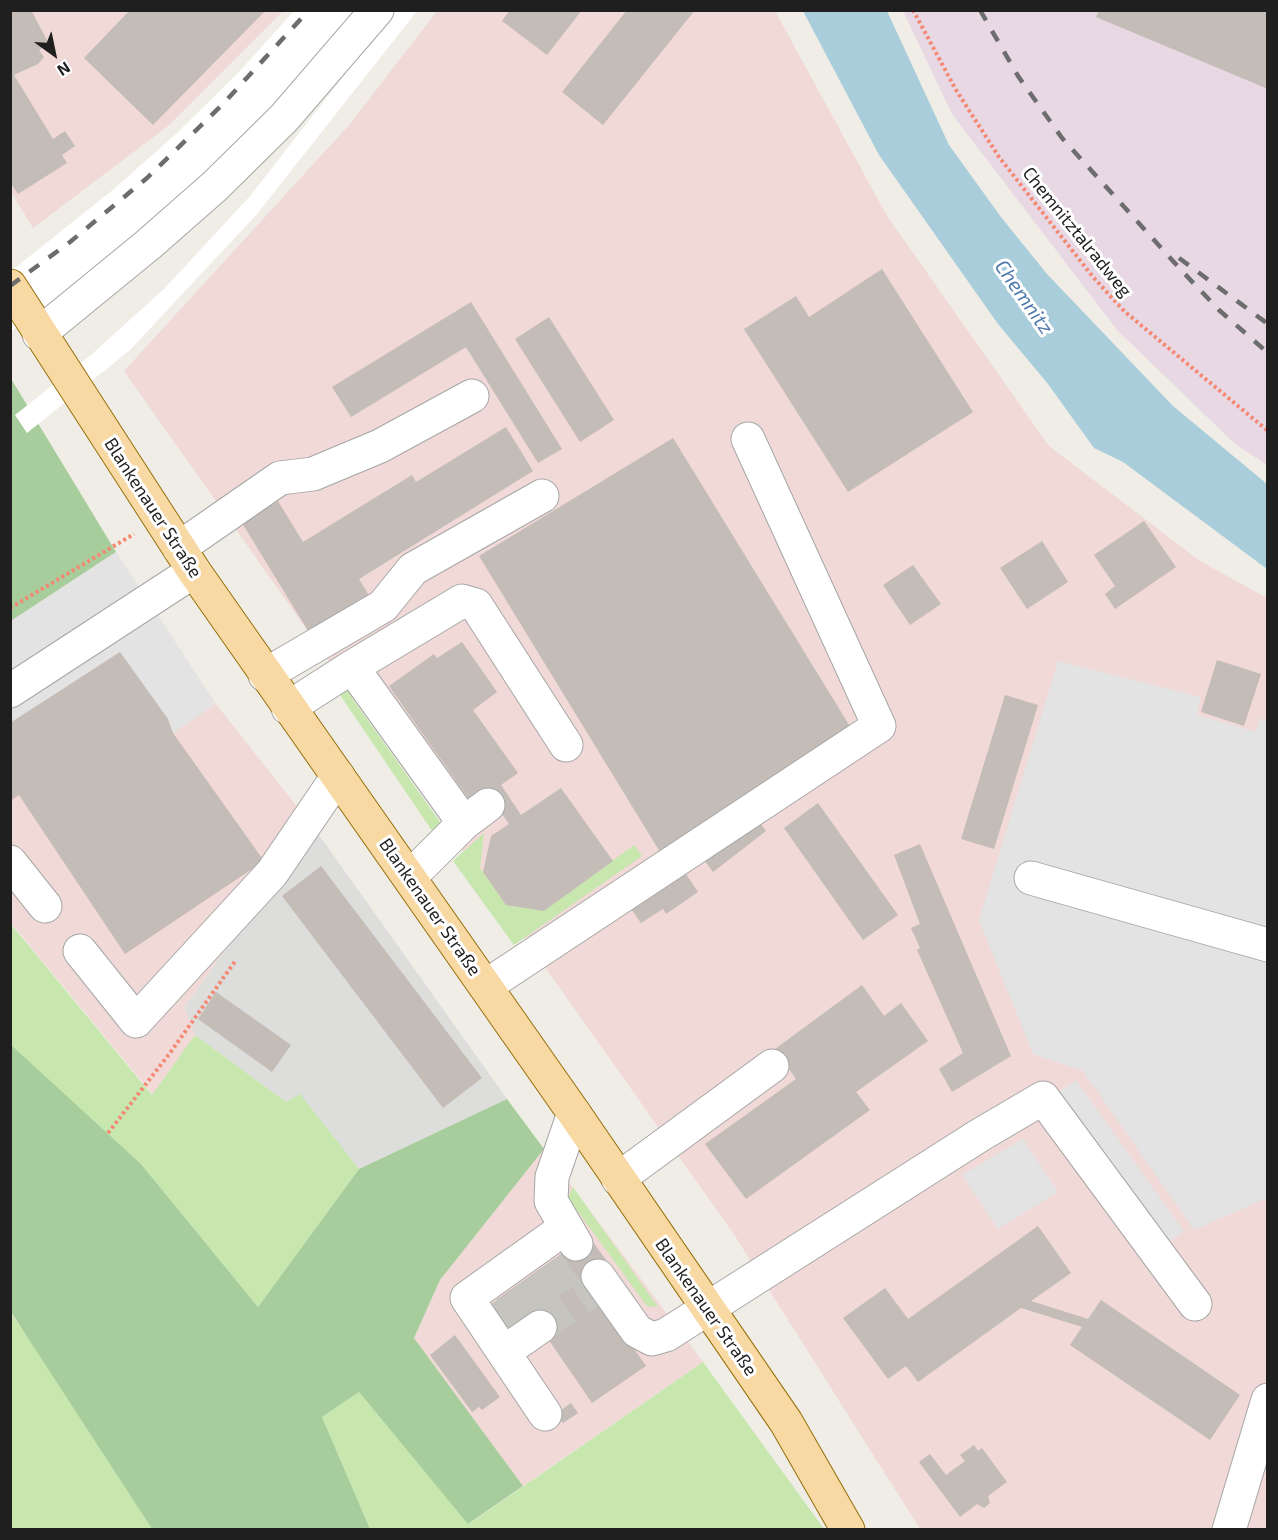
<!DOCTYPE html>
<html>
<head>
<meta charset="utf-8">
<style>
	body { margin:0 }
	#map { position:relative; width:1278px; height:1540px; overflow:hidden; background:#f0ede6; font-family:"Exo 2",sans-serif }
	canvas { display:block }
	.frame { position:absolute; inset:0; border:12px solid #1f1f1f; pointer-events:none }
	.north { position:absolute; left:24px; top:24px; width:60px; height:60px; -webkit-text-stroke:4px #fff; paint-order:stroke; rotate:147deg; font-size:16px; font-weight:700; line-height:24px; text-align:center; color:#1f1f1f }
	.north::after { content:''; display:block; margin:auto; width:21px; height:27px; background:#1f1f1f; clip-path:polygon(50% 0,100% 100%,50% 72%,0 100%) }
</style>
</head>
<body>
<div id="map">
<canvas width="1278" height="1540"></canvas>
<div class="frame"></div>
<div class="north">N</div>
</div>
<script>
const c = document.querySelector('canvas').getContext('2d');
c.lineJoin = 'round';
function fill(path, color) { c.fillStyle = color; c.fill(path, 'evenodd'); }
const shape = rows => new Path2D(rows.map(r => 'M' + r).join(''));
function trace(path, color, width, dash) { c.strokeStyle = color; c.lineWidth = width; c.lineCap = dash ? 'butt' : 'round'; c.setLineDash(dash || []); c.stroke(path); }
function write(font, color, halo, rows, align = 'center') {
  c.font = font + ' "Exo 2",sans-serif'; c.lineWidth = 6; c.setLineDash([]); c.textBaseline = 'middle'; c.strokeStyle = halo; c.fillStyle = color; for (const [text, x, y, turn = 0] of rows) {
    c.save(); c.translate(x, y); c.rotate((+turn || 0) * Math.PI / 180); c.textAlign = isNaN(turn) ? turn : align; if (halo) c.strokeText(text, 0, 0); c.fillText(text, 0, 0); c.restore();
  }
}
fill(shape([
	[314,828,507,1099,359,1169,300,1095,286,1102,195,1035,184,1007]
]), '#dddddc');
fill(shape([
	[11,11,283,11,168,126,33,228,11,192],
	[437,11,775,11,887,216,1049,446,1200,561,1267,598,1267,1529,920,1529,735,1236,124,371,350,124],
	[116,552,216,704,314,828,184,1007,195,1035,153,1095,11,923,10,621],
	[544,1149,703,1362,523,1486,414,1338,440,1280]
]), '#f0d9d6');
fill(shape([
	[903,11,1267,11,1267,465,1235,444,1117,330,952,114]
]), '#e8d8e4');
fill(shape([
	[358,680,364,689,352,698,440,822,454,814,439,841,338,692],
	[484,833,480,868,506,905,544,911,634,845,642,856,514,945,453,861],
	[10,923,152,1095,195,1035,286,1102,300,1094,359,1169,258,1307,141,1164,11,1047],
	[573,1187,658,1307,647,1306,568,1198],
	[10,1312,27,1336,152,1529,11,1529],
	[703,1362,824,1529,370,1529,322,1417,359,1392,469,1524]
]), '#c7e7af');
fill(shape([
	[10,377,116,552,11,621,10,621],
	[11,1045,141,1164,258,1307,359,1169,507,1099,544,1149,440,1280,414,1338,523,1486,468,1524,359,1392,322,1417,370,1529,152,1529,11,1312]
]), '#a8cd9d');
fill(shape([
	[116,552,216,704,173,733,119,652,11,723,11,621],
	[1058,661,1201,697,1197,715,1256,732,1260,718,1267,721,1267,1198,1194,1230,1083,1071,1033,1054,979,920],
	[1076,1080,1184,1231,1164,1246,1056,1094],
	[1023,1139,1058,1192,998,1229,962,1175]
]), '#e3e3e3');
fill(shape([
	[803,11,887,11,949,145,1001,217,1047,274,1173,406,1267,484,1267,569,1123,462,1094,448,1048,384,998,324,879,155]
]), '#a9cddb');
fill(shape([
	[294,11,357,11,274,105,209,170,72,286,11,331,10,272,114,189,176,134,239,72],
	[394,11,417,11,257,214,130,350,27,433,15,415,91,355,165,288,251,195]
]), '#fff');
fill(shape([
	[10,10,31,10,49,44,39,50,44,57,38,64,14,75,53,139,65,131,75,146,62,155,67,163,18,194,10,182],
	[130,10,266,10,153,125,84,58],
	[510,10,582,10,547,55,502,21],
	[627,10,695,10,603,125,562,92],
	[1099,10,1268,10,1268,89,1096,17],
	[882,269,973,412,848,492,744,329,796,296,809,317],
	[471,302,562,449,538,463,466,347,351,417,332,387],
	[549,317,614,420,580,442,515,339],
	[506,427,533,471,359,579,374,604,310,634,242,523,278,501,303,542,412,475,416,482],
	[673,438,854,733,660,852,479,556],
	[1144,521,1176,567,1115,609,1105,594,1115,586,1094,555],
	[1042,541,1068,582,1027,609,1000,568],
	[913,565,941,604,910,625,883,585],
	[462,642,497,692,473,710,518,773,501,785,521,815,561,788,613,861,544,911,506,905,483,872,491,836,509,824,489,795,473,805,389,686,434,654,437,658],
	[120,652,168,719,173,733,264,861,125,954,19,795,10,801,10,723],
	[1217,660,1261,674,1244,726,1201,712],
	[1005,695,1038,705,994,849,961,839],
	[818,803,898,915,863,940,784,828],
	[751,811,766,831,713,872,698,852],
	[920,844,1011,1056,952,1092,939,1069,963,1053,917,950,920,948,911,928,920,924,894,855],
	[680,865,698,892,666,914,663,909,641,923,629,906],
	[321,866,482,1078,443,1108,282,896],
	[862,985,884,1016,901,1003,928,1041,856,1092,870,1110,746,1199,705,1144,796,1079,775,1049],
	[216,992,291,1045,272,1072,198,1019],
	[1038,1226,1071,1273,1031,1301,1088,1319,1101,1300,1240,1395,1210,1440,1070,1345,1082,1327,1021,1308,918,1382,906,1366,888,1379,843,1318,885,1288,908,1319],
	[588,1235,611,1267,588,1283,646,1366,592,1403,535,1320,519,1332,496,1300],
	[455,1335,500,1397,482,1410,479,1407,472,1412,430,1355],
	[571,1403,578,1413,563,1423,556,1414],
	[974,1445,978,1451,982,1448,1007,1482,988,1496,990,1503,984,1508,977,1504,960,1517,919,1462,930,1454,946,1475,965,1461,960,1455]
]), '#c4bcb6');
trace(shape([
	[548,1264,575,1303],
	[525,1280,552,1318],
	[502,1297,523,1329],
	[540,1327,593,1290]
]), '#c6c4be', 33, [33, 16]);
const minor = shape([
	[39,334,149,244,215,186,284,118,377,10],
	[179,548,280,478,313,474,380,446,472,396],
	[352,667,462,601,476,605,566,745],
	[265,675,383,606,413,569,542,496],
	[10,691,194,571],
	[288,708,352,667,464,823,410,877],
	[464,823,488,805],
	[10,862,45,906],
	[1031,878,1268,945],
	[80,951,136,1021,272,873,338,776],
	[486,986,879,726,748,439],
	[574,1113,552,1177,551,1201,576,1244],
	[618,1179,772,1066],
	[598,1276,637,1331,652,1339,666,1335,980,1135,1043,1098,1195,1304],
	[504,1352,540,1327],
	[545,1414,467,1298,565,1228],
	[1229,1530,1268,1400]
]);
const major = shape([
	[10,286,194,571,574,1113,786,1422,848,1530]
]);
trace(minor, '#a6a6a6', 35);
trace(major, '#946e07', 35);
trace(shape([
	[913,10,956,90,999,157,1093,277,1124,311,1268,431],
	[10,608,134,534],
	[108,1133,170,1053,236,960]
]), '#f48873', 4, [3, 3]);
trace(minor, '#fff', 33);
trace(major, '#f8d8a3', 33);
trace(shape([
	[980,10,1018,76,1062,138,1182,271,1219,310,1268,353],
	[1179,258,1268,324],
	[10,286,70,242,147,178,223,104,309,10]
]), '#6d6d6d', 4.5, [12, 12]);
write('18px', '#1f1f1f', '#fff', [
	["Chemnitztalradweg",1077,232,51],
	["Blankenauer Straße",153,508,57],
	["Blankenauer Straße",430,907,55],
	["Blankenauer Straße",706,1307,55]
]);
write('italic 20px', '#4f78ab', '#fff', [
	["Chemnitz",1024,297,55]
]);
</script>
</body>
</html>
